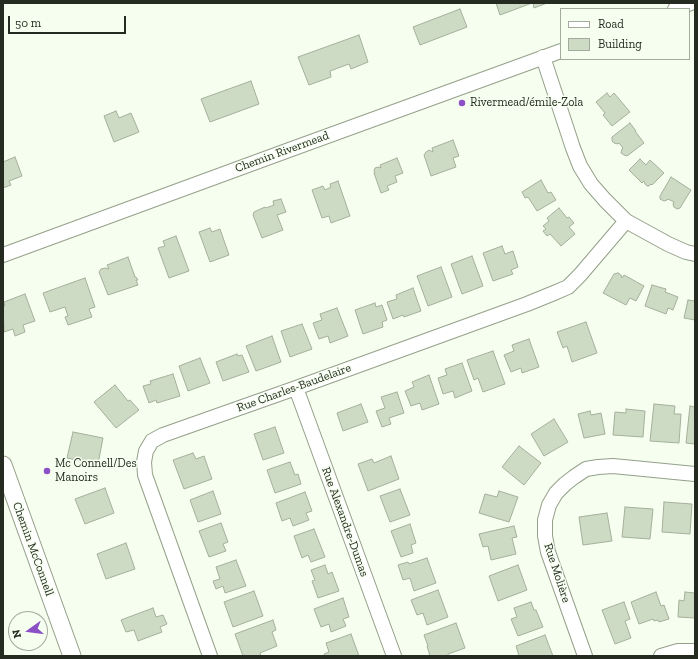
<!DOCTYPE html>
<html>
<head>
<meta charset="utf-8">
<style>
	body { margin:0 }
	#map { position:relative; width:698px; height:659px; overflow:hidden; background:#f6fef0; font-family:"Zilla Slab",serif }
	canvas { display:block }
	.frame { position:absolute; inset:0; border:4px solid #262b22; pointer-events:none }
	.legend { position:absolute; left:560px; top:8px; width:130px; height:52px; box-sizing:border-box; background:#f6fef0; border:1px solid #a3aa9e; margin:0; padding:5px 7px; list-style:none; font-size:12px; color:#262b22 }
	.legend li { display:flex; align-items:center; gap:8px; height:20px }
	.legend b { width:20px; border:1px solid #a3aa9e }
	.north { position:absolute; left:8px; top:611px; width:40px; height:40px; box-sizing:border-box; background:#f6fef0; border:1px solid #a3aa9e; border-radius:50%; rotate:256deg; font-size:11px; font-weight:700; line-height:16px; text-align:center; color:#262b22 }
	.north::after { content:''; display:block; margin:auto; width:14px; height:18px; background:#8b4fc6; clip-path:polygon(50% 0,100% 100%,50% 72%,0 100%) }
	.scale { position:absolute; left:8px; top:16px; width:118px; height:18px; box-sizing:border-box; border:2px solid #262b22; border-top:0; padding-left:5px; font-size:12px; line-height:14px; white-space:nowrap; color:#262b22; -webkit-text-stroke:3px #f6fef0; paint-order:stroke }
</style>
</head>
<body>
<div id="map">
<canvas width="698" height="659"></canvas>
<div class="frame"></div>
<ul class="legend">
<li><b style="height:5px;background:#fff"></b>Road</li>
<li><b style="height:11px;background:#cedbc4"></b>Building</li>
</ul>
<div class="north">N</div>
<div class="scale">50 m</div>
</div>
<script>
const c = document.querySelector('canvas').getContext('2d');
c.lineJoin = 'round';
function fill(path, color) { c.fillStyle = color; c.fill(path, 'evenodd'); }
const shape = rows => new Path2D(rows.map(r => 'M' + r).join(''));
function trace(path, color, width, dash) { c.strokeStyle = color; c.lineWidth = width; c.lineCap = dash ? 'butt' : 'round'; c.setLineDash(dash || []); c.stroke(path); }
function write(font, color, halo, rows, align = 'center') {
  c.font = font + ' "Zilla Slab",serif'; c.lineWidth = 3; c.setLineDash([]); c.textBaseline = 'middle'; c.strokeStyle = halo; c.fillStyle = color; for (const [text, x, y, turn = 0] of rows) {
    c.save(); c.translate(x, y); c.rotate((+turn || 0) * Math.PI / 180); c.textAlign = isNaN(turn) ? turn : align; if (halo) c.strokeText(text, 0, 0); c.fillText(text, 0, 0); c.restore();
  }
}
const building = shape([
	[496,3,532,3,500,15,496,3],
	[533,3,547,3,534,8,533,3],
	[460,9,467,27,420,45,413,27,460,9],
	[359,35,368,62,351,69,349,64,330,71,331,77,309,85,298,57,359,35],
	[251,81,259,104,210,122,201,99,251,81],
	[607,93,610,97,614,93,630,112,612,126,603,115,605,113,596,102,607,93],
	[116,111,119,118,131,113,139,132,114,142,104,116,116,111],
	[630,123,636,131,635,131,644,143,627,156,624,155,621,153,622,149,623,148,619,143,618,144,614,143,612,141,612,137,630,123],
	[453,140,459,156,453,158,456,167,431,176,424,155,426,152,429,150,433,152,432,148,453,140],
	[15,157,22,176,9,181,11,185,3,188,3,162,15,157],
	[397,158,403,173,395,176,397,182,387,186,389,190,381,193,374,173,375,173,374,171,375,168,378,167,381,168,380,165,397,158],
	[640,159,646,165,650,160,664,173,652,185,651,184,649,186,647,186,645,184,644,181,642,183,629,170,640,159],
	[671,177,691,190,680,208,677,209,674,207,673,204,674,202,668,199,667,200,664,201,660,199,660,196,671,177],
	[541,180,548,193,551,192,556,200,537,211,528,197,525,198,522,192,541,180],
	[338,181,350,216,331,223,329,216,322,218,312,190,323,186,325,190,331,187,330,184,338,181],
	[281,199,286,212,277,215,283,230,262,238,253,215,254,212,265,207,266,208,274,205,273,201,281,199],
	[559,208,567,218,569,217,574,223,569,227,575,234,561,246,550,234,547,236,543,231,546,229,543,226,549,221,547,218,559,208],
	[210,228,212,232,220,229,229,255,210,262,199,232,210,228],
	[176,236,189,271,169,278,158,248,165,246,163,241,176,236],
	[502,246,505,254,513,251,518,267,511,270,513,274,493,281,483,253,502,246],
	[472,256,483,286,462,294,451,264,472,256],
	[128,257,135,277,136,277,138,280,136,280,138,285,108,295,99,272,101,269,105,268,109,269,107,265,128,257],
	[441,267,452,297,428,306,417,276,441,267],
	[618,273,621,275,622,278,624,275,644,286,636,301,630,298,626,305,603,293,614,274,618,273],
	[85,278,95,307,89,309,92,317,68,325,65,317,68,316,65,307,50,312,43,293,85,278],
	[652,285,666,289,665,292,678,297,673,310,668,308,666,314,645,306,652,285],
	[413,288,421,311,404,317,403,315,393,319,387,302,397,299,396,295,413,288],
	[25,294,35,321,23,325,25,332,15,336,13,329,4,332,3,305,5,306,4,302,25,294],
	[688,300,695,301,695,320,684,318,688,300],
	[375,303,376,307,382,305,387,320,382,322,383,327,363,334,355,310,375,303],
	[337,308,348,336,330,343,328,336,319,339,313,323,322,320,320,314,337,308],
	[586,322,597,353,572,362,567,346,563,348,557,332,586,322],
	[302,324,312,349,290,357,281,331,302,324],
	[272,336,281,362,256,371,246,346,272,336],
	[529,339,539,367,522,373,521,368,511,372,504,355,514,351,512,345,529,339],
	[493,351,505,384,483,392,478,378,474,380,467,360,493,351],
	[237,354,238,356,242,355,249,372,223,381,216,362,237,354],
	[200,358,210,383,188,391,179,366,200,358],
	[462,363,472,391,455,398,453,391,443,394,438,378,447,375,445,369,462,363],
	[173,374,180,396,157,403,156,400,149,403,143,386,151,384,150,381,173,374],
	[429,375,439,404,422,410,420,403,411,406,405,391,414,387,412,382,429,375],
	[115,385,128,401,130,400,139,410,116,428,94,402,115,385],
	[397,392,404,413,389,418,391,424,382,427,376,411,385,408,381,397,397,392],
	[361,404,368,422,343,431,337,413,361,404],
	[654,404,675,406,674,414,681,414,679,443,650,441,654,404],
	[690,406,695,407,695,444,686,443,690,406],
	[626,409,645,411,643,437,613,435,615,412,626,413,626,409],
	[590,411,591,415,601,413,605,434,584,438,578,414,590,411],
	[554,419,568,442,544,456,531,434,554,419],
	[275,427,284,453,263,460,254,434,275,427],
	[73,432,103,438,98,464,67,458,73,432],
	[519,446,541,463,524,485,502,467,519,446],
	[193,453,196,459,204,456,212,479,184,489,173,460,193,453],
	[391,456,399,479,368,491,358,464,372,459,374,463,391,456],
	[290,462,295,475,298,474,301,484,275,493,267,470,290,462],
	[105,488,114,513,85,524,75,499,105,488],
	[400,489,410,515,390,522,380,496,400,489],
	[213,491,221,514,198,522,190,500,213,491],
	[499,491,518,497,509,522,479,513,485,494,497,497,499,491],
	[305,492,312,511,306,513,309,520,293,526,290,518,282,521,276,503,305,492],
	[664,502,692,504,690,534,662,532,664,502],
	[625,507,653,509,650,539,622,537,625,507],
	[607,513,612,541,583,545,579,517,607,513],
	[221,523,228,542,223,544,226,551,209,557,199,531,221,523],
	[410,524,416,543,411,545,413,553,401,557,391,531,410,524],
	[514,526,517,537,512,538,516,554,491,560,488,546,483,547,479,534,514,526],
	[314,529,325,557,311,562,308,555,302,558,294,536,314,529],
	[126,543,135,569,106,579,97,554,126,543],
	[427,558,436,583,414,591,410,578,403,580,398,565,408,562,409,564,427,558],
	[236,560,246,586,225,593,223,586,216,589,213,581,220,579,216,567,236,560],
	[325,565,328,574,332,572,339,591,318,598,312,581,315,580,311,570,325,565],
	[518,565,527,590,498,601,489,576,518,565],
	[438,590,448,617,427,625,423,613,417,615,411,600,438,590],
	[254,591,263,616,233,627,224,602,254,591],
	[656,592,661,606,664,605,669,619,659,622,658,620,654,621,653,619,639,624,631,602,656,592],
	[685,592,695,593,695,618,678,617,679,600,684,601,685,592],
	[343,598,349,617,343,619,346,626,331,632,329,624,321,627,314,609,343,598],
	[531,602,534,610,536,610,543,627,518,636,511,619,517,617,514,608,531,602],
	[624,602,630,619,625,621,631,638,615,644,602,610,624,602],
	[153,608,156,617,163,615,167,624,160,627,162,632,138,641,134,630,126,632,121,620,153,608],
	[273,620,276,630,272,632,277,646,260,653,261,656,243,656,235,634,273,620],
	[456,623,465,648,448,654,448,656,430,656,427,646,428,646,424,635,456,623],
	[351,634,359,656,325,656,324,654,329,652,326,643,351,634],
	[545,635,553,656,519,656,516,646,545,635]
]);
fill(building, '#cedbc4');
trace(building, '#a4b09a', 1);
const minor = shape([
	[675,9,691,3],
	[543,57,573,148,580,166,591,184,605,200,626,221,668,244,686,252,695,254],
	[3,255,289,150,561,51],
	[296,388,394,656],
	[210,656,145,475,144,462,146,451,152,441,163,435,296,388,527,304,554,293,568,287,580,275,626,221],
	[585,656,548,552,545,536,545,520,549,505,556,493,565,484,574,477,586,469,598,467,613,466,695,474],
	[661,656,678,651,695,651]
]);
const tertiary = shape([
	[3,465,72,656]
]);
trace(minor, '#94a08a', 16);
trace(tertiary, '#94a08a', 19);
trace(minor, '#fff', 14);
trace(tertiary, '#fff', 17);
for (const [x, y, r, color] of [
	[462,103,4,"#8b4fc6"],
	[47,471,4,"#8b4fc6"]
]) { const dot = new Path2D(); dot.arc(x, y, r, 0, 2 * Math.PI); c.fillStyle = color; c.fill(dot); trace(dot, '#f6fef0', 1.5); }
write('12px', '#262b22', '#f6fef0', [
	["Rivermead/émile-Zola",470,103],
	["Mc Connell/Des",55,464],
	["Manoirs",55,478]
], 'left');
write('12px', '#262b22', '#f6fef0', [
	["Chemin Rivermead",282,152,-20],
	["Rue Charles-Baudelaire",294,388,-20],
	["Rue Alexandre-Dumas",345,522,70],
	["Chemin McConnell",33,549,70],
	["Rue Molière",557,573,72]
]);
</script>
</body>
</html>
